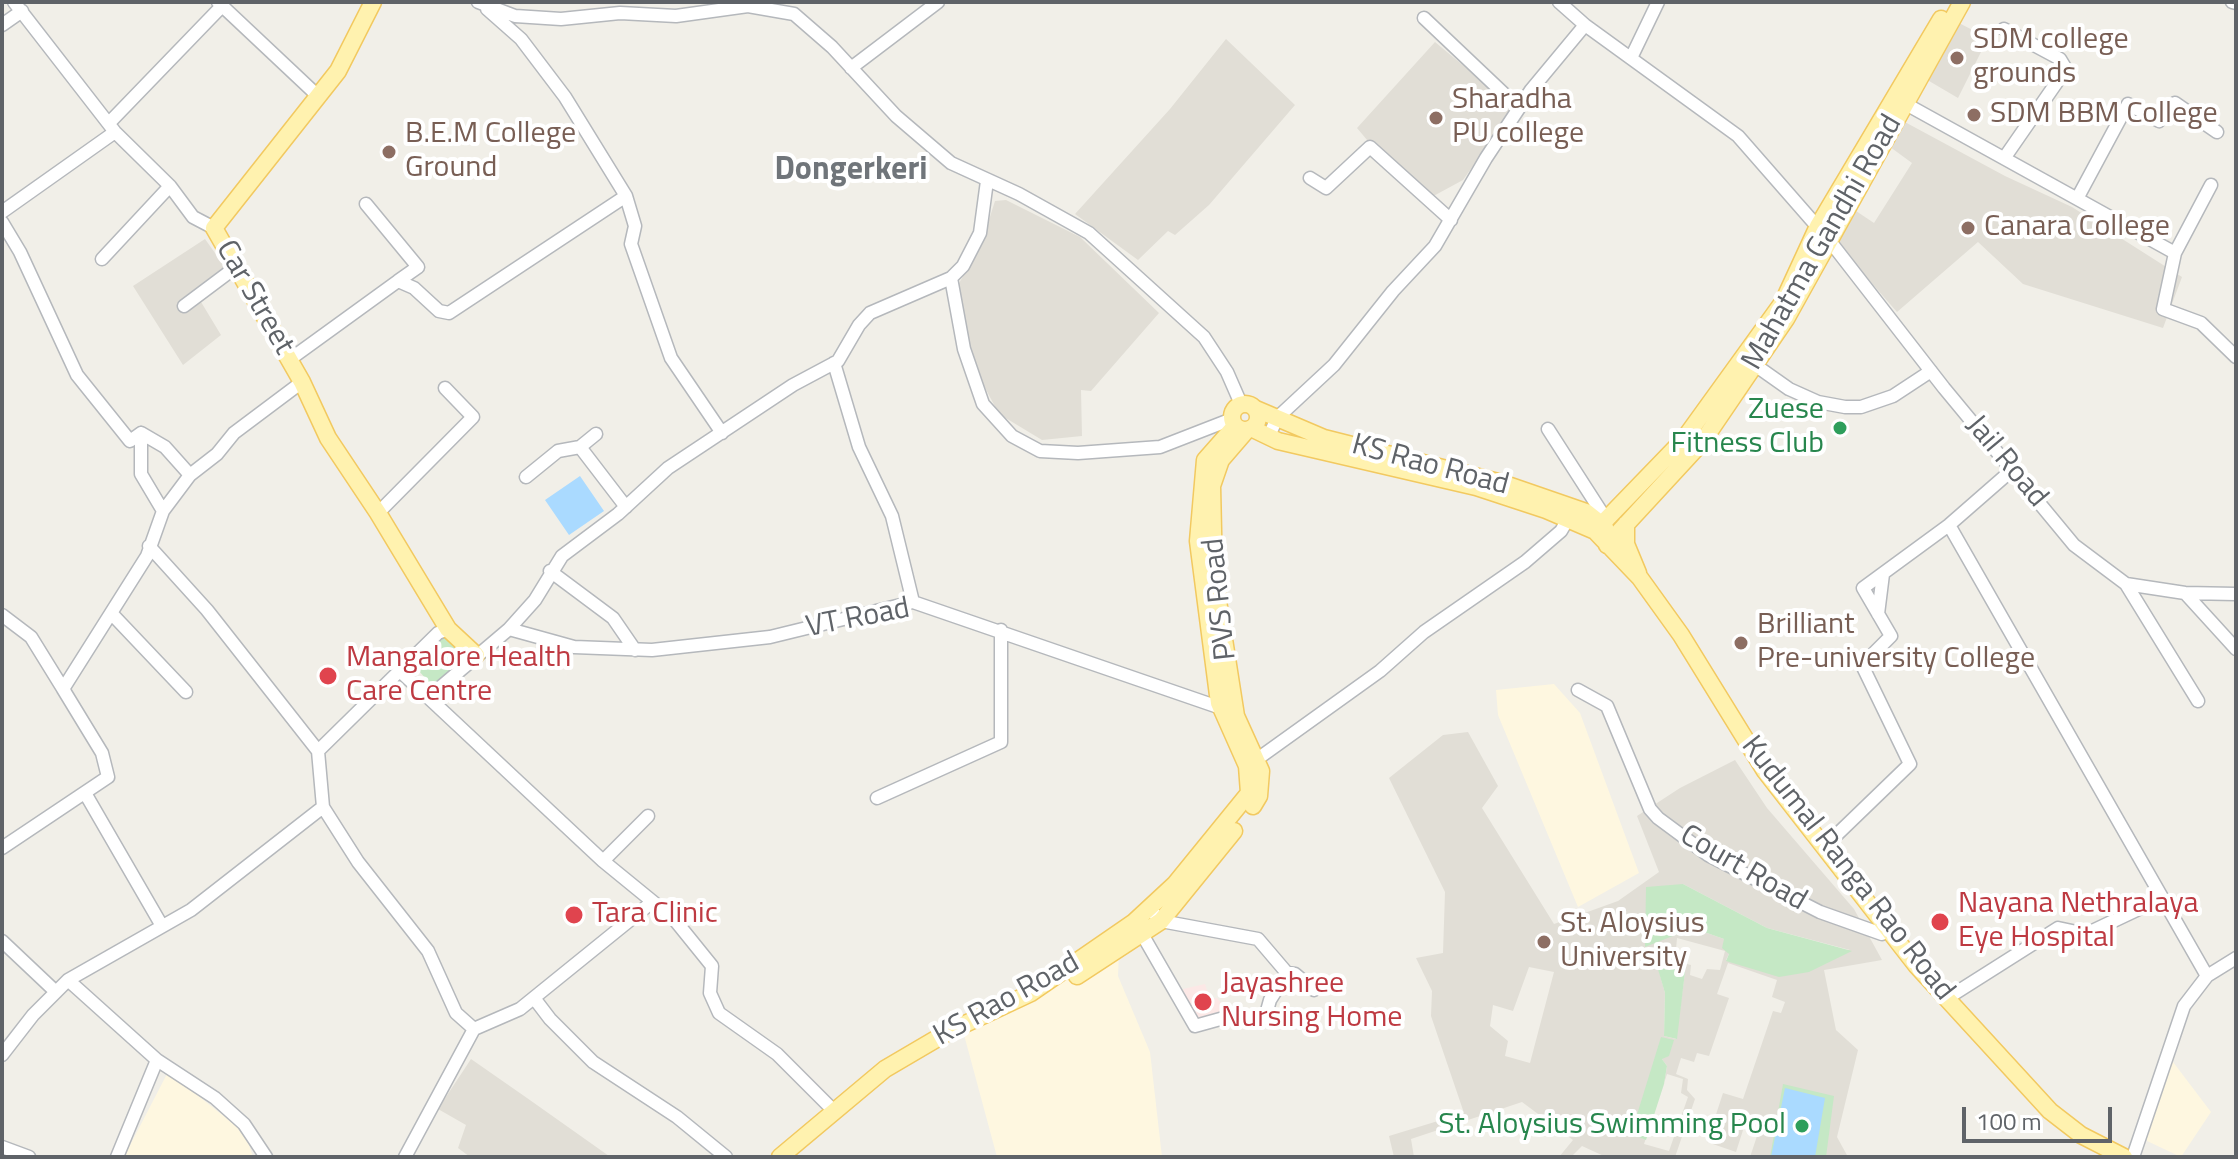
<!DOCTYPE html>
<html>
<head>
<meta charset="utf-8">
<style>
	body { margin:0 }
	#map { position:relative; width:2238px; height:1159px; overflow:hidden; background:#f1efe8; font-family:"Titillium Web",sans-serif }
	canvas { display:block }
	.frame { position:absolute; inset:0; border:4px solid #5f6368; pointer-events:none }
	.scale { position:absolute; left:1962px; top:1107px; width:150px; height:36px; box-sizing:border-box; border:4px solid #5f6368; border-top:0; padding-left:10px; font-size:24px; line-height:28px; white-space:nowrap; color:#5f6368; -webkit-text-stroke:6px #fff; paint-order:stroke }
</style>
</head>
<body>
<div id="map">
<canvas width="2238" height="1159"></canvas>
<div class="frame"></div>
<div class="scale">100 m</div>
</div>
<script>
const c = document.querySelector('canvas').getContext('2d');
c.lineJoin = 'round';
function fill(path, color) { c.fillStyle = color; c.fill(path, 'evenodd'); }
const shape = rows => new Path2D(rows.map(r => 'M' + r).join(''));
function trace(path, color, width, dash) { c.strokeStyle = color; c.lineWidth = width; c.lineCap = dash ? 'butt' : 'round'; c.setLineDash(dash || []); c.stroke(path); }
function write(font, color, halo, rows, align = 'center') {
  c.font = font + ' "Titillium Web",sans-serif'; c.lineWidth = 8; c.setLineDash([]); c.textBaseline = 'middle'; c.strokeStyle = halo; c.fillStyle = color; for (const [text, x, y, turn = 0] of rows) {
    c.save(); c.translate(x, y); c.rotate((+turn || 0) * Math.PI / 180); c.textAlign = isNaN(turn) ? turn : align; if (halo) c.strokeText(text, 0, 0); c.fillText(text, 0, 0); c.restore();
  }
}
fill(shape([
	[1554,684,1580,713,1639,873,1578,907,1498,715,1496,690],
	[1119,953,1118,976,1150,1052,1162,1157,997,1157,963,1031],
	[2170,1058,2211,1112,2181,1157,2147,1141,2146,1128],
	[168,1072,245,1133,253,1157,124,1157]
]), '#fef7e0');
fill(shape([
	[1959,23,1988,38,1958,98,1924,78],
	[1226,39,1295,105,1209,205,1175,235,1168,231,1138,260,1075,214,1170,109],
	[1435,42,1514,108,1463,180,1428,199,1415,197,1357,128],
	[1903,121,2005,176,2072,207,2182,277,2163,328,2023,284,1978,242,1897,312,1828,233,1844,203,1874,223,1912,163,1886,144],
	[1006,200,1080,237,1159,313,1091,391,1081,390,1082,436,1042,440,999,414,975,369,958,285,981,245,995,201],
	[205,239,230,274,198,297,221,335,183,365,133,286],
	[1468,732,1498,786,1482,808,1554,924,1618,901,1659,872,1637,816,1680,788,1735,760,1767,808,1854,909,1882,960,1824,970,1836,1030,1858,1050,1837,1137,1848,1157,1750,1157,1758,1133,1744,1127,1736,1152,1707,1142,1723,1093,1743,1099,1773,1011,1781,1013,1785,1002,1772,997,1777,980,1728,963,1717,994,1729,998,1709,1056,1697,1053,1694,1062,1681,1058,1676,1074,1688,1079,1687,1090,1695,1099,1675,1157,1606,1157,1582,1146,1571,1157,1559,1157,1573,1140,1522,1102,1411,1139,1414,1157,1394,1157,1389,1136,1464,1113,1431,1016,1432,991,1416,958,1443,953,1445,892,1389,778,1443,735],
	[1683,884,1767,928,1850,950,1726,960,1729,954,1724,939,1693,928],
	[1677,938,1725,951,1720,970,1707,969,1702,979,1690,975,1691,965,1675,961],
	[1655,957,1685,972,1676,1039,1664,1036,1665,993],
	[1529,967,1554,972,1530,1063,1505,1056,1508,1041,1490,1026,1493,1005,1513,1011],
	[1662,1037,1662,1059,1667,1066,1664,1084,1645,1139,1632,1135],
	[1667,1074,1683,1079,1681,1093,1688,1097,1669,1151,1644,1144],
	[471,1059,527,1098,609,1156,470,1157,458,1148,466,1125,438,1109]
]), '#e1ded6');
fill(shape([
	[1205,984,1210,999,1217,998,1222,1004,1223,1014,1195,1023,1183,989]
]), '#fce8e6');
fill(shape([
	[448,631,470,656,433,687,412,663],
	[1683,884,1767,928,1852,951,1809,972,1779,977,1726,961,1729,954,1722,948,1724,939,1693,928,1645,947,1646,887],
	[1666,955,1685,972,1677,1039,1664,1036,1665,993,1654,956],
	[1661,1037,1674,1040,1669,1056,1662,1059,1667,1066,1664,1084,1646,1140,1631,1134],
	[1783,1084,1834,1096,1826,1157,1770,1157]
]), '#c5e8c5');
fill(shape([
	[580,476,604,511,569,535,545,500],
	[1785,1088,1825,1098,1815,1157,1771,1157]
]), '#aadaff');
const minor = shape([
	[14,2,115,132,170,186,193,217,214,228],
	[218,2,319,97],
	[478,2,515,16,561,19,620,13,676,16,748,6,794,14,832,47,896,116,951,163,1019,194,1089,233,1204,337,1227,372,1241,404],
	[1559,2,1585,25,1738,136,1829,240,1944,388,2074,545,2126,584,2185,593,2236,594],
	[2232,2,2236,3],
	[487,9,521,39,565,97,626,196,635,226,631,244,671,358,722,433],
	[1424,18,1519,108],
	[2,25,22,11],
	[2004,29,2060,59,2066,69,2005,157],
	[1631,58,1658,2],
	[851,68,938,2],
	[1904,103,2175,253,2211,185],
	[109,123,222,6],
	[1310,178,1326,188,1370,147,1451,220],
	[987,181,980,233,963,266,951,278,964,349,983,404,1012,436,1040,451,1078,453,1160,447,1232,419],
	[2078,197,2128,104,2159,121,2175,103,2217,132],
	[366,204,418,267,398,281],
	[2,212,115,132],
	[2,222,20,252,77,375,130,441,141,433,165,447,190,475],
	[2175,253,2163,309,2201,323,2236,357],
	[102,259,170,186],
	[184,306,236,267],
	[289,360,398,281,414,288,439,311,449,313,626,196],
	[834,363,859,447,892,516,913,602],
	[1755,365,1789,389,1818,402,1845,407,1861,407,1893,396,1931,371],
	[1548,429,1602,513],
	[141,433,141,474,163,511],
	[1269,436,1277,418,1334,365,1393,291,1435,246,1486,158,1531,90,1585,25],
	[580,447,626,507],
	[526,477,558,451,580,447,596,434],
	[378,513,473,417,445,388],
	[1949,525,2207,976],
	[149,546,207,610,318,751],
	[550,571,613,618,635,650],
	[2126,584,2198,701],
	[2185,593,2236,649],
	[111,613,186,692],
	[1878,614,1883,574],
	[2,615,31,637,65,692],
	[509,629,535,600,562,556,618,514,668,468,793,385,838,361,859,325,870,313,951,278],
	[400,671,603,861,674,919,712,966,710,993,719,1013,777,1054,833,1110],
	[1578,690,1607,706,1650,809,1658,818,1708,855,1820,912,1882,934,1888,931],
	[430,696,509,629,574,647,652,650,770,637,913,602,1224,709],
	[1256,760,1380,671,1424,632,1525,562,1561,531,1568,519],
	[85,793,162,926],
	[877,798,1001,742,1001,630],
	[323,807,358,862,428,951,456,1013,474,1029],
	[1824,847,1910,764,1862,665,1891,636,1863,588,1949,525,2012,470],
	[2,848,108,777,102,753,63,689,147,556,163,511,190,475,217,454,234,433,302,382],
	[603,861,648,816],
	[1149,908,1161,921,1258,939,1287,973,1295,974,1314,990],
	[1142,934,1195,1026,1231,1016,1265,1018,1270,1000,1287,973],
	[2,941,56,992],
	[68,980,157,1060,215,1098,244,1124,266,1157],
	[534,998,550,1019,593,1062,677,1117,726,1157],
	[1946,999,2058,928,2086,934,2162,898],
	[474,1029,520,1009,651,903],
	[2,1055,33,1015,68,980,191,910,323,807,318,751,438,633,448,629],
	[2,1147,29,1157],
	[117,1157,157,1060],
	[405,1157,474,1029],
	[2133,1157,2184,1006,2207,976,2236,958]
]);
const major = shape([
	[373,2,338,71,214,228,302,382,328,438,378,513,448,629,476,655],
	'1232 417a13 13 0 1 1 26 0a13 13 0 1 1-26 0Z',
	[1256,409,1324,438,1502,483,1586,512,1605,527],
	[1253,429,1278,441,1476,487,1546,510,1595,531,1640,578,1681,635,1765,771,1916,965,2050,1111,2081,1135,2124,1157],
	[1246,431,1221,460,1212,486,1214,575,1236,716,1261,771,1259,796,1253,806],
	[1626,524,1626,544,1638,573],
	[1595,531,1684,439,1783,302,1818,226,1941,19],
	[1607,545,1703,441,1786,319,1962,2],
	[1077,976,1161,921,1234,831],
	[780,1157,885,1069,948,1032,1031,993,1134,922,1175,884,1249,793,1247,766,1219,703,1198,541,1205,460,1235,426]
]);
trace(minor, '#b5b8bc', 15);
trace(major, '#f2c960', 19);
trace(minor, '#fff', 12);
trace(major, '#fff2af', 16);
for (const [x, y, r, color] of [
	[1957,58,8,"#8d6e63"],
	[1974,115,8,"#8d6e63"],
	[1436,118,8,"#8d6e63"],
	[389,152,8,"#8d6e63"],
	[1968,228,8,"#8d6e63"],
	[1840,428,8,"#2e9e5b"],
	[1741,643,8,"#8d6e63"],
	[328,676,10,"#e0444e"],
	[574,915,10,"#e0444e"],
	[1940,922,10,"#e0444e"],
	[1544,942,8,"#8d6e63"],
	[1203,1002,10,"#e0444e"],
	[1802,1126,8,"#2e9e5b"]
]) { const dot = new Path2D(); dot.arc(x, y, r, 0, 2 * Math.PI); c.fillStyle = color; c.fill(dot); trace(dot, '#fff', 3); }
write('30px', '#785e54', '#fff', [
	["SDM college",1973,41],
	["grounds",1973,75],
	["Sharadha",1452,101],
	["PU college",1452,135],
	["SDM BBM College",1990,115],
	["B.E.M College",405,135],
	["Ground",405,169],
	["Canara College",1984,228],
	["Brilliant",1757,626],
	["Pre-university College",1757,660],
	["St. Aloysius",1560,925],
	["University",1560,959]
], 'left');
write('30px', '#5f6368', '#fff', [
	["Mahatma Gandhi Road",1823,243,-60],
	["Car Street",254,298,60],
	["Jail Road",2006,462,50],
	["KS Rao Road",1430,466,15],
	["PVS Road",1221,599,-96],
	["VT Road",858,619,-11],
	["Court Road",1743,869,30],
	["Kudumal Ranga Rao Road",1847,869,52],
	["KS Rao Road",1007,1000,-29]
]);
write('30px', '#27864d', '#fff', [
	["Zuese",1824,411],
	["Fitness Club",1824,445],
	["St. Aloysius Swimming Pool",1786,1126]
], 'right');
write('30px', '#be3a42', '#fff', [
	["Mangalore Health",346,659],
	["Care Centre",346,693],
	["Nayana Nethralaya",1958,905],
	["Eye Hospital",1958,939],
	["Tara Clinic",592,915],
	["Jayashree",1221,985],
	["Nursing Home",1221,1019]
], 'left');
write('bold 32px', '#70757a', '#fff', [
	["Dongerkeri",851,171]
]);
</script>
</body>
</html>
